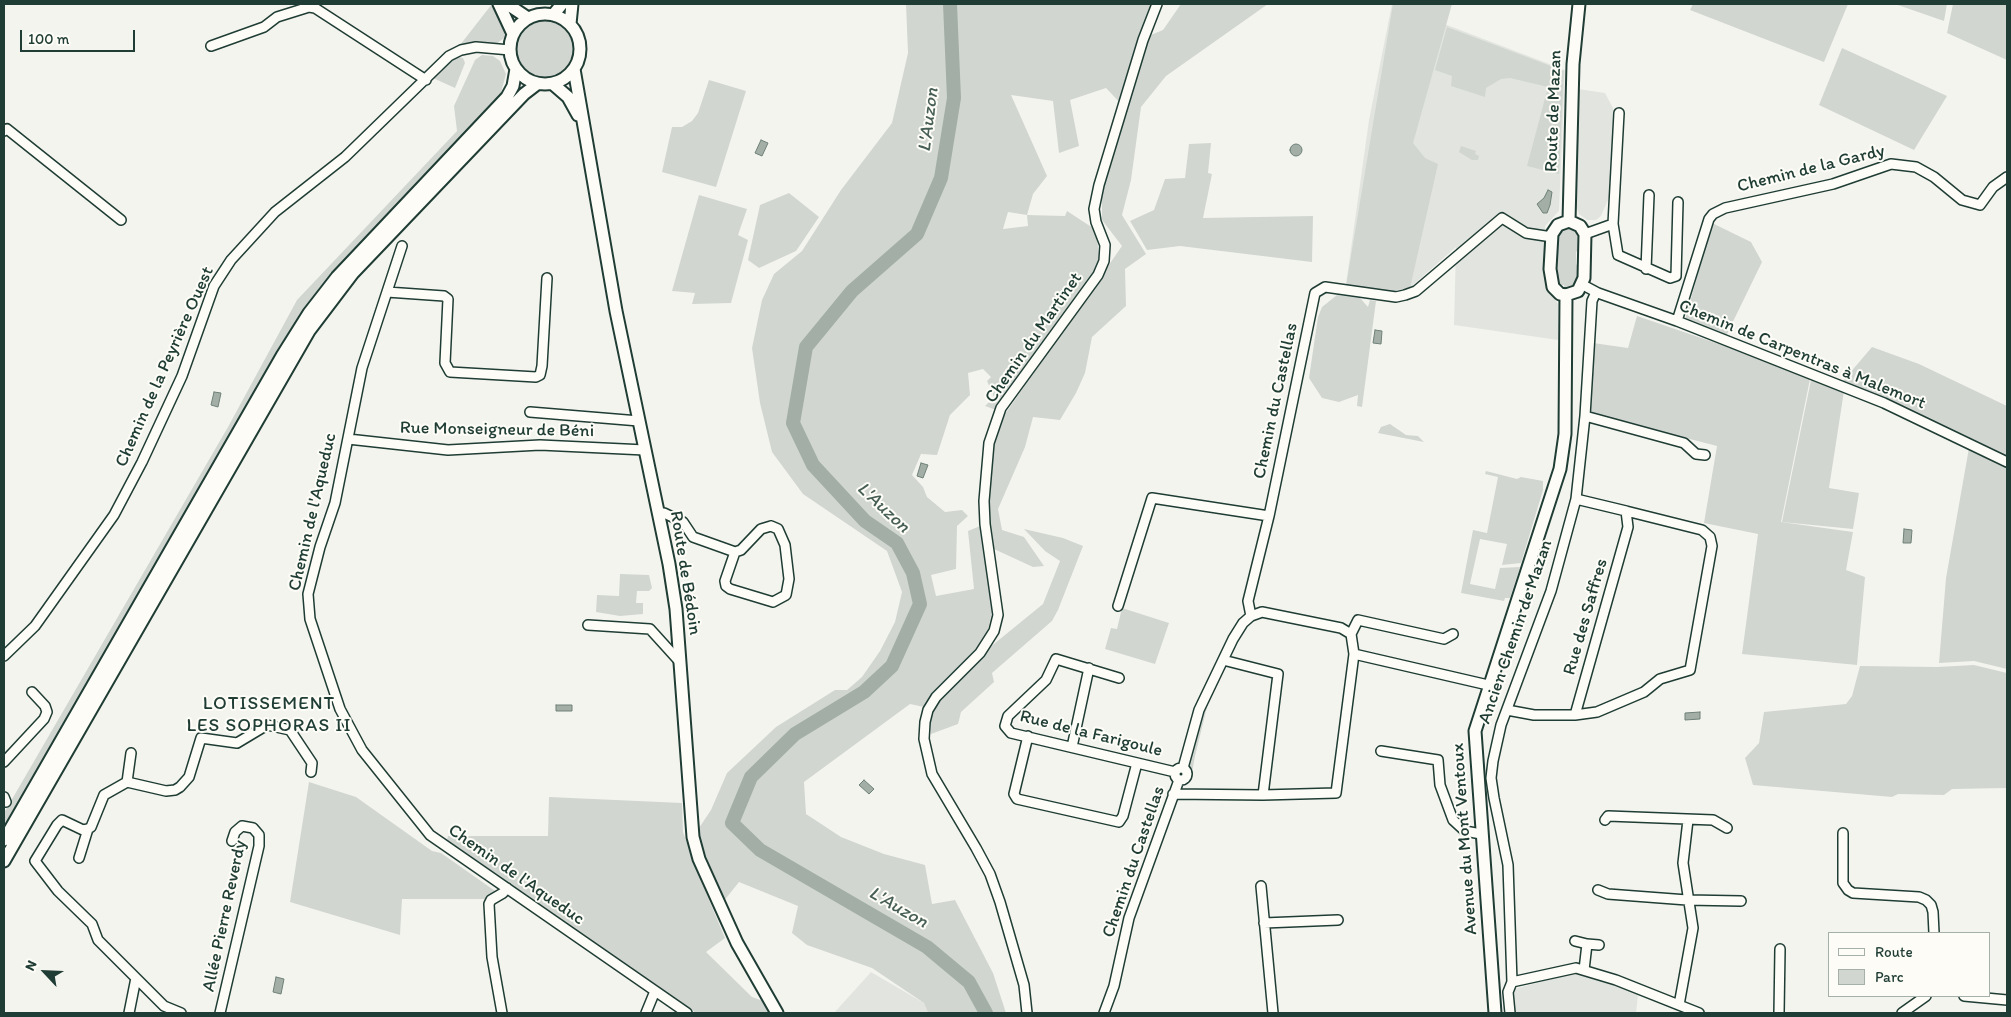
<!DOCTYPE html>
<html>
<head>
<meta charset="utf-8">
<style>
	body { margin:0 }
	#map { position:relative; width:2011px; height:1017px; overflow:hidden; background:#f4f4ef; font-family:Itim,sans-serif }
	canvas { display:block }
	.frame { position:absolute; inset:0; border:5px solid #1f3d34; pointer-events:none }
	.legend { position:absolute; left:1828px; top:932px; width:162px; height:65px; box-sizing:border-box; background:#fdfcf7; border:1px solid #a4b0a9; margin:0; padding:6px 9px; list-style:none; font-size:15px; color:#1f3d34 }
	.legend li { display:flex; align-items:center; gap:10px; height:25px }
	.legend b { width:25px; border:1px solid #a4b0a9 }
	.north { position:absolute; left:20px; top:947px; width:50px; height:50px; -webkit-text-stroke:4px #fdfcf7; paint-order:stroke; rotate:295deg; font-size:14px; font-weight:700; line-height:20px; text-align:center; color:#1f3d34 }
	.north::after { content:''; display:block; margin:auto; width:18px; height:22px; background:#1f3d34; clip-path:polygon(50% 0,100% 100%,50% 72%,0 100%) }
	.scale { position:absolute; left:20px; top:30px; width:115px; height:22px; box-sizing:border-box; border:2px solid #1f3d34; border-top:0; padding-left:6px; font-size:15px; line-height:18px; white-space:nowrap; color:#1f3d34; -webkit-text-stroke:4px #fdfcf7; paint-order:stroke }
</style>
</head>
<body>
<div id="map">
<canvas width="2011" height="1017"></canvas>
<div class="frame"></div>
<ul class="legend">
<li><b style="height:6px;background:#fdfcf7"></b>Route</li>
<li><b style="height:14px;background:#d1d6d1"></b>Parc</li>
</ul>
<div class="north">N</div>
<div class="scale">100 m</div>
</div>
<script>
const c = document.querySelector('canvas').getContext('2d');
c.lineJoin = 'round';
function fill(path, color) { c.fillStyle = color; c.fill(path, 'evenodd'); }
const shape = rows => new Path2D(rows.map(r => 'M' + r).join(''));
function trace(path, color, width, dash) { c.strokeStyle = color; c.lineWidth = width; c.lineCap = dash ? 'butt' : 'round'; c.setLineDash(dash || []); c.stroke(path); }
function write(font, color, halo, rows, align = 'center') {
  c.font = font + ' Itim,sans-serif'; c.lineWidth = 4; c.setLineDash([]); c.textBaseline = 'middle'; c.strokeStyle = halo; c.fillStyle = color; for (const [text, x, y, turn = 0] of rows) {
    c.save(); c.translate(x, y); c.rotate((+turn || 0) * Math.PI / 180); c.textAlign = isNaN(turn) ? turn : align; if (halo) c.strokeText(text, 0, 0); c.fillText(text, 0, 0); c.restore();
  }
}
fill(shape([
	[1392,4,1565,70,1559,211,1545,226,1545,283,1558,304,1558,340,1454,325,1456,247,1413,285,1403,290,1346,284,1369,120],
	[1578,89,1605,93,1613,108,1611,193,1601,216,1596,220,1587,220,1579,214,1576,206],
	[871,972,924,1003,928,1013,834,1013],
	[1574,973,1591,976,1638,995,1636,1013,1514,1013,1514,989]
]), '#e2e5df');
fill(shape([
	[492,4,505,26,504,38,496,44,460,45],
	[906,4,1155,4,1141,39,1163,30,1181,4,1268,4,1166,76,1141,107,1131,180,1122,215,1146,254,1125,269,1126,306,1092,337,1085,373,1076,393,1060,420,1033,417,1025,447,998,509,1002,530,1024,537,1044,566,1033,567,994,549,998,586,986,638,934,693,924,707,910,704,804,782,806,814,841,837,884,854,925,865,932,904,955,900,993,973,1006,1013,928,1013,924,1003,872,968,807,945,792,933,798,906,739,882,723,902,697,831,711,810,727,773,776,727,835,690,847,690,862,677,880,651,895,622,902,592,887,551,803,494,772,452,760,403,752,348,762,300,774,274,802,251,841,190,892,123,908,53],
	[1106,88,1125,108,1102,187,1102,220,1122,246,994,430,988,482,990,522,968,531,974,589,936,596,931,575,956,569,957,526,968,516,962,510,945,512,927,497,923,487,912,475,921,454,937,455,950,415,970,395,968,373,983,369,991,377,987,381,994,397,985,406,996,410,1092,276,1099,260,1097,235,1093,228,1067,211,1065,216,1027,215,1033,194,1047,176,1011,95,1053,101,1059,153,1079,146,1070,100],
	[1008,212,1027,215,1028,226,1003,229],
	[1393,4,1452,4,1413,143,1425,158,1438,164,1410,288,1397,290,1393,293,1346,286],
	[1693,4,1848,4,1824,62,1690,10],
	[1895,4,1947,4,1944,21],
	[1953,4,2007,4,2007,60,1947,33],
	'516 50a29 29 0 1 1 58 0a29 29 0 1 1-58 0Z',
	[1447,27,1564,71,1559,174,1527,166,1548,87,1510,78,1501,79,1486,88,1485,97,1451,86,1452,76,1435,70],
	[1842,48,1947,96,1914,150,1819,105],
	[482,55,493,56,500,61,506,74,500,96,348,255,303,312,4,831,4,813,228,427,297,300,457,131,454,106,475,60],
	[454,56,463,58,465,63,455,88,433,78],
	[709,80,746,91,716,187,662,172,672,127,682,127,692,121,698,113],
	[1211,143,1208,173,1212,174,1203,218,1313,216,1312,262,1180,246,1147,250,1130,221,1154,210,1165,179,1185,178,1189,144],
	[1461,146,1476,151,1475,154,1479,156,1478,160,1472,160,1459,152],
	[789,193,819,217,796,251,759,268,748,260,760,205],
	[699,195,747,209,738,235,748,240,731,303,692,304,695,293,672,291],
	[1712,223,1751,242,1762,262,1726,336,1685,320],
	[1567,227,1574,228,1579,234,1579,249,1576,252,1576,264,1579,267,1579,279,1575,286,1570,290,1565,289,1564,285,1558,285,1557,281,1557,236],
	[1337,295,1360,298,1368,307,1370,300,1376,301,1362,407,1357,406,1358,395,1339,402,1322,398,1309,378,1318,317,1322,307],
	[1637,316,1745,353,1810,379,1781,522,1853,532,1846,570,1865,577,1857,665,1742,654,1758,534,1704,523,1717,446,1589,413,1593,343,1628,348],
	[1872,347,1919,364,2007,406,2006,458,1843,381],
	[1811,380,1844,391,1829,488,1859,493,1853,529,1782,522],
	[1390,424,1406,435,1418,436,1424,442,1378,433,1381,427],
	[1969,448,2007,468,2007,669,1974,661,1939,663,1946,578],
	[1486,471,1517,479,1521,477,1543,481,1543,490,1521,563,1502,565,1507,544,1480,539,1470,584,1495,589,1500,568,1520,567,1510,598,1505,598,1504,601,1461,593,1473,530,1487,533,1498,477,1485,474],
	[1024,529,1063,538,1083,546,1058,610,1052,621,992,673,994,682,961,712,958,724,931,734,929,713,951,687,989,648,1043,604,1060,561,1045,551],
	[620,574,649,575,652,588,649,591,637,591,636,603,643,603,643,614,620,616,596,612,597,595,619,596],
	[1122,608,1169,623,1155,664,1105,649,1111,628,1117,629],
	[1974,665,2007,673,2007,788,1952,789,1944,795,1898,794,1892,797,1753,785,1745,758,1759,743,1764,712,1846,704,1852,696,1860,666,1937,667],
	[1208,703,1195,756,1192,773,1189,767,1199,725],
	[309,782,356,797,432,851,441,853,498,893,485,899,402,899,400,935,290,902],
	[549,797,682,803,683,832,697,871,725,938,706,952,752,997,763,1001,770,1013,696,1013,489,869,494,864,489,869,447,840,448,836,548,836]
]), '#d1d6d1');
const water = shape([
	[761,140,768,143,762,156,755,153,761,140],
	'1290 150a6 6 0 1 1 12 0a6 6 0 1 1-12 0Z',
	[1548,190,1552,192,1550,205,1547,213,1543,213,1537,204,1544,198,1548,190],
	[1375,330,1382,331,1381,344,1373,343,1375,330],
	[214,392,221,393,218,407,211,405,214,392],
	[921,463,928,465,923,478,917,476,921,463],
	[1904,529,1912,530,1911,543,1903,543,1904,529],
	[556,705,572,705,572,711,556,711,556,705],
	[1700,712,1700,719,1685,720,1685,713,1700,712],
	[864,780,874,789,869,794,859,785,864,780],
	[276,977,284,979,281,994,273,992,276,977]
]);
fill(water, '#a3aea7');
trace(water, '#6e8179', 1);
trace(shape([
	[950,4,954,98,941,178,917,234,852,291,806,347,793,423,813,465,865,521,897,543,913,573,920,604,892,666,864,692,795,734,751,777,732,823,760,850,927,947,969,982,986,1013]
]), '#a3aea7', 14);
const minor = shape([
	[211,46,264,27,277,17,309,7,315,8,426,80],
	[1619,113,1613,224,1618,255,1670,278,1676,276,1678,202],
	[4,131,7,129,121,220],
	[1585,234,1613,224],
	[402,246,362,368,335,503,320,547,308,594,310,619,340,709,362,750,430,835,687,1013],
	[1646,269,1649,195],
	[1583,285,1598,293,1677,321,1884,403,2007,462],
	[387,292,444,296,448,299,445,363,450,372,536,377,540,375,542,366,547,278],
	[1677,321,1709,219,1713,214,1725,208,1833,184,1891,164,1916,167,1934,177,1962,200,1980,205,1993,187,2007,177],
	[530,412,639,421],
	[1585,416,1684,443,1696,454,1705,455],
	[348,439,448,450,540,445,645,450],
	[658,513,664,513,683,522,693,537,735,552],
	[771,526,778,529,785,545,789,579,786,595,773,602,730,589,726,586,725,581,735,552,741,550,761,529,771,526],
	[1118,606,1152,498,1269,516],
	[1251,616,1248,601,1269,516,1315,293,1325,287,1396,297,1405,295,1416,291,1502,218,1526,233,1552,237],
	[588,625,650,629,679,661],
	[1351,634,1358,620,1444,639,1453,634],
	[1354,654,1488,685],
	[4,656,35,626,114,515,142,462,182,376,214,286,231,260,275,212,345,157,449,56,461,50,476,47,510,50],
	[1119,678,1056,659,1046,680,1008,716,1005,726,1011,733,1175,772],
	[1507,710,1534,715,1575,715,1628,527,1626,511,1576,499],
	[1575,715,1597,712,1644,692,1660,679,1690,670,1712,546,1710,537,1702,530,1626,511],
	[1028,736,1014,794,1017,799,1119,822,1123,816,1137,763],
	[1072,747,1089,668],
	[1381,751,1438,760,1440,785,1453,820,1465,831,1481,834],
	[4,762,44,719,47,712,45,706,32,692],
	'1175 774a6 6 0 1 1 12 0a6 6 0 1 1-12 0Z',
	[1183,768,1199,710,1233,639,1243,623,1251,616,1262,612,1341,628,1351,634,1354,654,1336,793,1263,795],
	[127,782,131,753],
	[1173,794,1263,795,1278,674,1223,660],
	[4,797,6,802],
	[1605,820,1608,816,1713,820,1727,828],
	[1843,833,1843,883,1848,890,1853,893,1919,897,1926,900,1931,905,1933,912,1934,933],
	[79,858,88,829],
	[1261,886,1273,1013],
	[1598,890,1608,894,1687,900,1741,901],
	[1264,923,1338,920],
	[1575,941,1587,944,1584,970],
	[1587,944,1599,945],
	[1512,982,1508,865,1494,798,1491,778,1493,761,1501,725,1551,591,1576,499,1585,416,1592,301,1596,292],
	[1512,982,1576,968,1616,980,1699,1013],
	[1964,996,2007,1000],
	[1679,1005,1693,928,1683,863,1688,820],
	[129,1013,136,978],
	[181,1013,164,1006,98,940,92,924,58,891,35,861,57,825,62,820,83,830,88,829,91,827,104,795,127,782,166,791,175,790,180,787,189,777,201,738,237,743,267,725,290,730,312,763,311,772],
	[220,1013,259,846,259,835,253,828,242,826,235,832,232,841],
	[502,1013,492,957,489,904,491,900,503,893,507,888],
	[646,1013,655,991],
	[1027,1013,1024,985,1000,902,990,874,976,848,932,774,924,739,925,722,928,710,936,697,980,653,994,631,998,615,985,524,984,501,989,443,1001,408,1098,275,1104,261,1105,245,1096,222,1094,209,1099,185,1143,40,1157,4],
	[1104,1013,1114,986,1129,918,1179,780],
	[1510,1013,1508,992,1512,982],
	[1779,1013,1780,949],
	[1902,1013,1926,996]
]);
const major = shape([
	[499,4,513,34],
	[507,4,528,18],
	'510 49a35 35 0 1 1 70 0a35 35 0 1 1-70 0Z',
	[553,15,562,4],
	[570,24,572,4],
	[574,69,616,311,669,564,676,609,693,837,699,859,737,943,777,1013],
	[553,84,568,97,578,115],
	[1569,221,1573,64,1579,4],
	[1569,221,1580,226,1585,234,1584,278,1578,291,1566,295,1560,294,1553,287,1550,269,1552,234,1558,225,1569,221],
	[4,840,282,356,309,313,337,277,507,97,513,86,516,69],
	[4,861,309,331,353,273,524,94,537,84],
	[1495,1013,1475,731,1560,469,1565,434,1566,295]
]);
trace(minor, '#1f3d34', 12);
trace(major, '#1f3d34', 15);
trace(minor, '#fdfcf7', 9);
trace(major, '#fdfcf7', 11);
write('18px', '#1f3d34', '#fdfcf7', [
	["Route de Mazan",1554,111,-88],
	["Chemin de la Gardy",1811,169,-14],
	["Chemin du Martinet",1034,338,-55],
	["Chemin de Carpentras à Malemort",1802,355,22],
	["Chemin de la Peyrière Ouest",165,367,-66],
	["Chemin du Castellas",1276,401,-78],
	["Rue Monseigneur de Béni",497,430,1],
	["Chemin de l'Aqueduc",313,512,-77],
	["Route de Bédoin",685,573,81],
	["Rue des Saffres",1586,617,-74],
	["Ancien Chemin de Mazan",1516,632,-71],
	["Rue de la Farigoule",1091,734,14],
	["Avenue du Mont Ventoux",1465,839,-94],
	["Chemin du Castellas",1134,862,-71],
	["Chemin de l'Aqueduc",516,875,35],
	["Allée Pierre Reverdy",225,916,-78]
]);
write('italic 19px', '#475f56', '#fdfcf7', [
	["L'Auzon",929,120,-83],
	["L'Auzon",883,508,43],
	["L'Auzon",898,908,30]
]);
c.letterSpacing = '1px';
write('19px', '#1f3d34', '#fdfcf7', [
	["LOTISSEMENT",269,704],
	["LES SOPHORAS II",269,726]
]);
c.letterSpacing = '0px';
</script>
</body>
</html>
